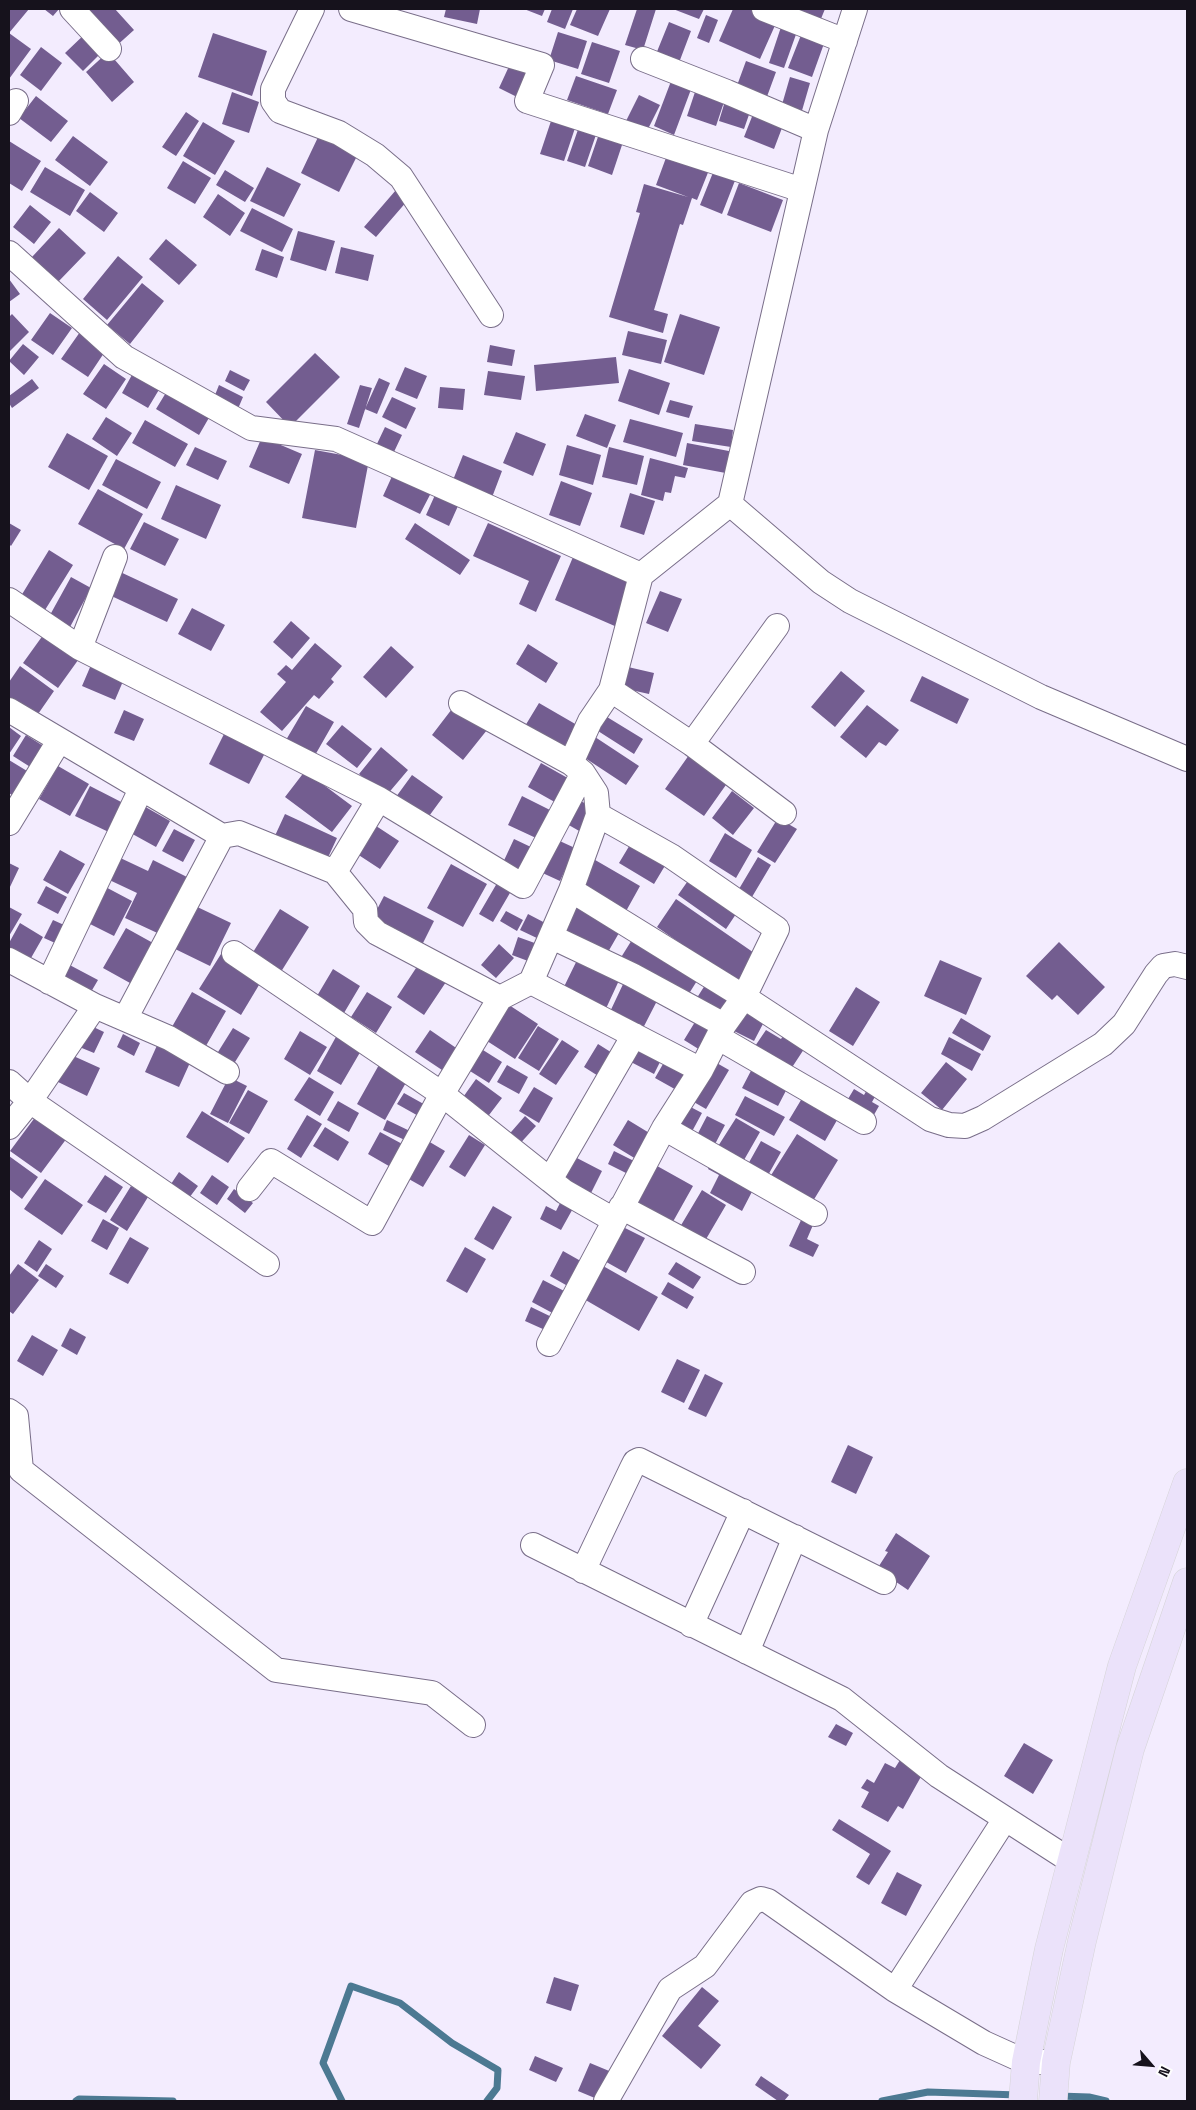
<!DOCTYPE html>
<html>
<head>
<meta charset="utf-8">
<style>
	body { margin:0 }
	#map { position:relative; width:1196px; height:2110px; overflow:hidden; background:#f3ecfe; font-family:"Space Grotesk",sans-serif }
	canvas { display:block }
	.frame { position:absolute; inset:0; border:10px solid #16121c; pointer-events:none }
	.north { position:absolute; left:1126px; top:2040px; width:50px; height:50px; -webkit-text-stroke:4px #fdfdfd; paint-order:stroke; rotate:117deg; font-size:14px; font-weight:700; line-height:20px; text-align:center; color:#16121c }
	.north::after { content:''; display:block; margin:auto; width:18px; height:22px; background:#16121c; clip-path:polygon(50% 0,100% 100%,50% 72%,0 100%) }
</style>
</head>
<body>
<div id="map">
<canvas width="1196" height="2110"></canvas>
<div class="frame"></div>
<div class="north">N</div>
</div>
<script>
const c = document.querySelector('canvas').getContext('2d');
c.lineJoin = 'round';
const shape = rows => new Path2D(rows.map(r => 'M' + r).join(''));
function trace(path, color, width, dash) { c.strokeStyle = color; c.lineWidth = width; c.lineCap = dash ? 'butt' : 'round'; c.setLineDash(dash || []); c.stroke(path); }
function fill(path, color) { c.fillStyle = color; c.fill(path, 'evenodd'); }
trace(shape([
	[1059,2096,1089,2097,1106,2101],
	[76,2101,79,2099,173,2101],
	[342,2101,323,2063,351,1986,400,2003,452,2043,498,2070,497,2088,487,2101],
	[882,2101,928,2092,1018,2095]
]), '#4c7992', 7);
fill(shape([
	[9,9,29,9,9,33,31,49,9,79],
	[44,9,59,9,53,16],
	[79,9,115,9,134,30,114,48],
	[446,9,480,9,477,24,444,17],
	[524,9,545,9,542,16],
	[552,9,573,9,565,29,547,22],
	[577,9,610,9,598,36,570,25],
	[637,9,656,9,643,50,625,45],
	[673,9,704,9,699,19],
	[733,9,749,9,777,21,760,59,719,41],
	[790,9,825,9,818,26],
	[706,15,718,20,709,43,697,38],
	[783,21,799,26,784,68,769,63],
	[669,22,691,31,677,68,654,59],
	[803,30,826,38,812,77,788,68],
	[88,31,105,49,83,71,65,53],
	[558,32,587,41,578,69,549,60],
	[213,33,267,51,252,96,198,77],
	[592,42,620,51,609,83,581,74],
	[41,47,62,63,41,91,20,75],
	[108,52,134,82,112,102,86,72],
	[746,61,776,72,765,102,735,91],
	[511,62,531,71,519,98,499,88],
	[576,76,617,90,608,114,567,100],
	[673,76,693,84,674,135,654,126],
	[790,77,810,83,801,114,781,108],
	[698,83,727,93,716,126,687,116],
	[232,92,259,102,249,133,222,124],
	[639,95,660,105,646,133,625,123],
	[36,96,68,121,51,142,19,118],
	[726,98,752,106,744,129,719,121],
	[755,109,785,120,774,149,744,137],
	[186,112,199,121,176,156,162,147],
	[554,112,578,119,564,161,540,154],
	[581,121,599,126,585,167,567,161],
	[203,122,235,141,215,175,183,156],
	[600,131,624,139,612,175,588,166],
	[320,133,359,152,339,192,301,173],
	[73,136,108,162,90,186,55,160],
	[9,141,41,161,22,191,9,183],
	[667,155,709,170,697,200,692,198,683,225,680,224,654,310,668,314,663,333,609,317,640,213,636,212,644,184,688,197,656,185],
	[183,161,211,178,195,204,167,188],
	[45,167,85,190,70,216,30,192],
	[267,167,301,184,284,217,250,201],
	[225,170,254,188,245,202,216,185],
	[714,170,736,178,722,214,700,205],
	[739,183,783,200,771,232,727,215],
	[396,190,408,200,376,237,364,227],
	[90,192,118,213,104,232,76,211],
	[218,194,245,213,230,236,203,217],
	[30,205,51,222,34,244,13,227],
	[252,208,293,229,282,252,240,231],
	[59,228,86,253,58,282,32,257],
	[298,231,335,241,326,271,290,260],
	[166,239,197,265,179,285,149,259],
	[341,247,374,255,368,281,335,273],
	[262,249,284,257,277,278,255,270],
	[118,256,143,277,107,320,83,299],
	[9,279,20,294,9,302],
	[142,283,164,301,130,344,107,325],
	[50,313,72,328,53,355,31,340],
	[12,314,29,332,9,352,9,317],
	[680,314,720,327,704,375,664,362],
	[628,331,667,340,661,364,622,355],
	[80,332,106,350,88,377,61,359],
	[23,344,39,357,24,375,9,361],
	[490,345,515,350,512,366,487,362],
	[315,353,340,377,290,427,266,402],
	[616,357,619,383,536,391,534,365],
	[104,364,126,379,106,409,83,394],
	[405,367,427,376,417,399,395,390],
	[629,369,670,383,659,415,618,401],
	[230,370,250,380,244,391,225,381],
	[488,371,525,376,521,400,484,395],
	[133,373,160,388,148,408,122,393],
	[379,378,390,383,377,414,365,409],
	[32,379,39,388,12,408,9,403,9,396],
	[219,385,243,397,237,411,213,400],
	[360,385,372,388,359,428,347,424],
	[440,387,465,389,463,410,438,408],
	[167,391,210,416,199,435,156,409],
	[392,397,416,408,406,429,382,417],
	[670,400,693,406,689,418,666,412],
	[585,414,616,425,607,448,576,436],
	[106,417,132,433,117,456,92,439],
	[630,419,683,433,676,457,623,442],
	[145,420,188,444,175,467,132,443],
	[695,424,733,430,731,447,692,441],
	[385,427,402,435,393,454,376,446],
	[516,432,546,444,533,476,503,463],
	[67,433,108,456,89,490,48,467],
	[262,437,302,454,289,484,249,467],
	[687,443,734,452,731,474,683,465],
	[567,445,601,455,593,485,559,475],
	[195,447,227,461,218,480,186,465],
	[609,447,644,456,637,485,602,477],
	[315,450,369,460,356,528,302,518],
	[463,455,502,471,491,500,451,485],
	[650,458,688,468,685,478,675,476,671,493,665,492,663,501,641,495],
	[116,459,161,482,147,509,102,485],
	[394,472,432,491,420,514,383,496],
	[561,481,592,493,580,526,549,515],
	[176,485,221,505,206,539,161,519],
	[98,489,143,514,124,549,78,524],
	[630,493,655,501,644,535,620,527],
	[435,495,458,506,449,526,426,515],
	[144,522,179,539,165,566,130,549],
	[9,523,21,530,11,546,9,544],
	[415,523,470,560,460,575,405,539],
	[488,523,561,556,536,612,519,604,529,581,473,556],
	[49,550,73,565,45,610,21,596],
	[573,557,635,584,617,627,555,600],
	[116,570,178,599,167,622,105,593],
	[71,577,91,588,70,627,50,615],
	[660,591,682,599,668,632,646,623],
	[192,608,225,625,211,651,178,634],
	[291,621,310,638,292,659,273,642],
	[46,631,81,656,58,688,23,663],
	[315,643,342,666,331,679,334,682,319,699,314,695,282,731,260,712,286,682,277,674,286,665,292,670],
	[528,644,558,663,546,683,516,664],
	[391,646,414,667,386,698,363,677],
	[91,665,124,679,115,700,82,686],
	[20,666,54,691,36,717,9,697,9,682],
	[628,667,654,673,649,694,622,688],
	[841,671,865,691,835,727,811,707],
	[922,676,969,699,957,724,910,701],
	[539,703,577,725,560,754,522,731],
	[455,705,487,730,463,760,432,735],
	[867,705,899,730,886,746,879,742,866,758,840,737],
	[306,706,334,722,314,757,286,740],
	[124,710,144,719,134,741,114,733],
	[607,717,643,739,634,754,598,731],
	[342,725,372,749,357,768,326,744],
	[9,727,21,736,9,754],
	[224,734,265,753,249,784,209,764],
	[26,735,48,749,35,770,13,756],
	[595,737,639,766,626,785,582,756],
	[381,747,408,770,386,796,359,774],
	[689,755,728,782,704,816,665,789],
	[9,760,32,774,18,799,9,793],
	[541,763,573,781,560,805,528,787],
	[58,766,89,784,70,816,39,799],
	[305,771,352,806,332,832,285,797],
	[412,775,443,797,424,823,393,801],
	[90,786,129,806,115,835,75,816],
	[732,791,754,808,733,835,712,818],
	[522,796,550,810,536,838,508,825],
	[573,797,594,808,581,832,560,820],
	[142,805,170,821,156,847,127,831],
	[285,814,337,838,325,864,273,840],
	[778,818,797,829,775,863,757,852],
	[370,822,399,841,380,869,351,850],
	[174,829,195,840,183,862,162,851],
	[725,833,752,850,736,878,709,861],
	[551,837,575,848,560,881,536,870],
	[634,838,669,859,654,884,619,863],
	[514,839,533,848,519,877,500,869],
	[60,850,85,864,68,894,43,880],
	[114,855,148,871,153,860,193,880,166,937,125,918,137,893,103,877],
	[590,857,640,886,625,913,574,884],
	[758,857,771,865,749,902,736,894],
	[9,863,19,868,9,889],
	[451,864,487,884,463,927,427,908],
	[692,875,740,908,726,929,678,895],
	[500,878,514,886,493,922,479,914],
	[98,883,132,901,114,936,80,919],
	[46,886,67,897,58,914,37,903],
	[384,896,434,921,422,945,371,921],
	[577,899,623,926,604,959,558,932],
	[676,899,760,957,740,985,657,927],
	[191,904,231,923,210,966,171,947],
	[9,907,22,914,9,936],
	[280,909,309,927,279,975,250,957],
	[506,911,523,920,517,931,500,921],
	[528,914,549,925,541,940,520,930],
	[53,920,73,929,64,947,44,938],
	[20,923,43,937,27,965,9,954,9,943],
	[126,928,162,948,139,988,103,968],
	[635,935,700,976,685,1000,620,959],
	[518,937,543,946,536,964,512,955],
	[1059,942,1105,987,1078,1015,1057,995,1052,1000,1026,976],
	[499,944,514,958,496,978,481,965],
	[221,954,262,980,241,1015,199,989],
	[580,954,622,974,603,1015,560,995],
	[940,960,982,978,966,1015,924,996],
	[64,962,98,980,88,997,54,979],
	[418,965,446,982,424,1015,397,997],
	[333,969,360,986,344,1013,317,996],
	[625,980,659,997,641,1032,608,1016],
	[707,982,733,998,720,1020,693,1004],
	[856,987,880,1002,853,1046,829,1031],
	[192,992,226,1011,203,1051,169,1032],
	[367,992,392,1007,376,1033,351,1017],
	[509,1005,538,1024,515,1059,487,1041],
	[745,1009,765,1020,754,1041,734,1031],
	[698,1017,719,1030,705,1053,684,1040],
	[961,1018,991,1036,983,1051,952,1033],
	[87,1024,104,1032,94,1053,77,1046],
	[538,1026,559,1039,539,1071,518,1058],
	[233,1028,250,1038,230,1070,213,1060],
	[430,1030,462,1052,448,1074,415,1052],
	[766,1030,781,1039,787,1030,808,1043,787,1075,751,1052],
	[300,1031,327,1047,310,1075,284,1059],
	[123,1034,140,1043,134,1056,117,1047],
	[337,1035,362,1049,341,1085,317,1071],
	[949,1037,981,1054,972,1071,941,1054],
	[562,1040,579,1051,556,1085,539,1074],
	[159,1041,193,1056,179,1087,145,1072],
	[639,1041,664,1054,654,1074,629,1061],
	[598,1044,617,1056,603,1079,584,1067],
	[475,1045,502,1062,489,1083,462,1066],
	[69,1054,100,1068,87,1096,56,1081],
	[667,1057,692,1071,680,1092,655,1078],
	[715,1062,729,1070,706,1109,692,1101],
	[946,1062,967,1079,942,1110,921,1093],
	[380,1063,408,1079,385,1120,357,1104],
	[755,1063,791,1081,778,1106,742,1088],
	[507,1065,528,1077,519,1094,497,1082],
	[229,1077,247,1086,228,1123,210,1114],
	[309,1077,334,1092,320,1116,294,1100],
	[476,1079,502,1098,486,1119,461,1100],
	[534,1087,553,1098,539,1123,519,1111],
	[868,1088,877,1093,872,1102,879,1106,871,1120,845,1104,854,1089,864,1095],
	[248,1090,268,1101,249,1134,229,1123],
	[404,1093,429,1107,422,1118,397,1104],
	[804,1095,840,1115,825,1141,789,1120],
	[745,1096,785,1117,774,1136,735,1115],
	[338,1101,359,1113,349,1132,327,1120],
	[683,1103,702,1113,689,1137,670,1127],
	[202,1111,245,1138,228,1163,186,1137],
	[307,1115,322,1124,301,1158,287,1149],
	[36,1116,67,1138,41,1173,10,1151],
	[525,1116,536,1126,516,1148,505,1139],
	[707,1116,725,1125,713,1148,695,1139],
	[736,1118,760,1132,740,1167,715,1151],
	[387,1120,412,1132,407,1141,383,1130],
	[628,1120,651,1134,636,1159,613,1145],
	[325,1127,349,1142,338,1161,313,1146],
	[380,1132,406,1146,394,1169,368,1154],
	[797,1134,838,1160,810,1206,768,1180],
	[469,1135,485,1145,465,1177,449,1167],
	[428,1141,445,1151,423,1187,407,1178],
	[761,1141,781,1152,767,1177,747,1166],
	[614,1151,638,1163,632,1176,608,1164],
	[9,1156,38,1177,22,1199,9,1189],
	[575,1157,602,1171,589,1197,562,1183],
	[712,1161,756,1184,742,1211,710,1193,719,1175,708,1169],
	[650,1162,693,1186,670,1227,626,1203],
	[179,1172,198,1186,189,1198,171,1184],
	[105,1175,123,1187,106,1213,87,1202],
	[212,1175,229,1187,217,1205,200,1193],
	[45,1179,83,1205,62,1235,24,1209],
	[131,1186,148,1197,127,1231,110,1220],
	[234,1189,253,1203,245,1213,227,1199],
	[702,1190,726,1205,702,1246,677,1232],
	[563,1197,576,1203,561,1230,540,1219,546,1206,556,1211],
	[493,1206,512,1217,493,1250,474,1239],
	[802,1218,813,1225,807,1239,819,1245,813,1257,789,1246],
	[103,1219,119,1228,107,1250,91,1241],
	[619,1225,645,1238,626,1273,601,1259],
	[130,1237,149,1248,128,1284,109,1274],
	[39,1240,52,1249,37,1272,24,1263],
	[465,1247,486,1259,467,1293,446,1281],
	[563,1251,586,1264,573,1289,550,1276],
	[596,1262,658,1297,639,1331,577,1295],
	[676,1262,701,1277,693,1289,668,1274],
	[18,1264,39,1280,13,1314,9,1311,9,1276],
	[46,1264,64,1276,56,1288,38,1276],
	[543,1280,570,1294,558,1316,532,1302],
	[668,1282,694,1297,687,1309,661,1294],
	[531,1307,560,1321,554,1334,525,1321],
	[70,1328,86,1337,77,1355,61,1346],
	[32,1335,58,1350,43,1376,17,1361],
	[677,1359,700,1370,684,1403,661,1392],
	[705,1374,723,1383,706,1417,688,1409],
	[848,1445,873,1457,856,1494,831,1482],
	[896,1533,930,1556,908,1590,877,1569,888,1552,885,1551],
	[836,1724,853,1733,846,1746,828,1737],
	[1024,1743,1053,1760,1033,1794,1004,1776],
	[900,1760,923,1773,903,1809,898,1806,888,1822,861,1807,869,1792,861,1788,867,1779,874,1783,885,1763,895,1768],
	[839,1819,891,1851,869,1885,856,1877,870,1854,832,1830],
	[897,1872,922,1885,906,1916,881,1903],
	[554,1977,579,1985,571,2011,546,2003],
	[702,1987,719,2001,698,2026,721,2045,701,2069,662,2036],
	[535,2056,563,2068,556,2082,529,2070],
	[590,2063,614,2073,602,2101,578,2091],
	[761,2076,789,2095,784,2101,778,2101,755,2085]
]), '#735d90');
const minor = shape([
	[72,9,109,49],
	[312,9,273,89,273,101,280,111,339,133,375,155,401,177,491,315],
	[351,9,542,65,527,101,802,190],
	[764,9,845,41],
	[643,59,727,92,816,130],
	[9,113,16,101],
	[9,253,124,357,251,428,336,439,641,575],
	[730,504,821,582,850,601,1041,697,1187,759],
	[9,600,80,648,115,557],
	[80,648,379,799],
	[611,690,692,744,784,813],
	[461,703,571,763],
	[9,710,222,836,239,833,335,872,365,909,366,922,377,933,500,998],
	[692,744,777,626],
	[9,823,59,741],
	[335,872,379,799,523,886,583,773],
	[571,890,744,997,930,1119,949,1125,965,1126,983,1118,1103,1044,1124,1024,1156,974,1163,966,1175,964,1187,967],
	[552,937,632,975,724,1025],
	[234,953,442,1094,550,1180],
	[9,960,95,1006,169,1038,227,1072],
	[49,982,141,789],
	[531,982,701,1070],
	[125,1019,222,836],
	[719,1038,864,1122],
	[9,1082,30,1101,267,1264],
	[9,1127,30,1101,95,1006],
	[664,1128,815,1214],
	[249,1189,271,1161,372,1223,442,1094,500,998,531,982,571,890,598,815,596,793,583,773,571,763,590,721,611,690,641,575,730,504,816,130,855,9],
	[621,1207,743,1272],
	[614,1220,565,1192,550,1180,634,1035],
	[549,1344,664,1128,701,1070,724,1025,744,997,777,929,671,856,598,815],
	[9,1411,16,1416,21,1470,276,1670,432,1693,473,1725],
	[533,1545,842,1699,939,1776,1071,1861],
	[583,1571,632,1468,635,1462,639,1460,884,1582],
	[691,1625,743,1511],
	[747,1652,795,1537],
	[895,1990,984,2043,1026,2062,1056,2062],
	[606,2101,670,1989,705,1966,752,1903,761,1899,768,1901,895,1990,1005,1819]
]);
const major = shape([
	[1023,2101,1026,2062,1049,1949,1103,1739,1122,1666,1187,1483],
	[1053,2101,1056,2062,1082,1941,1130,1749,1187,1582]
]);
trace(minor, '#796e89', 26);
trace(major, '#d5d4d6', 29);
trace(minor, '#fff', 24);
trace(major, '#ebe2fa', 28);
</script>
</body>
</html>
